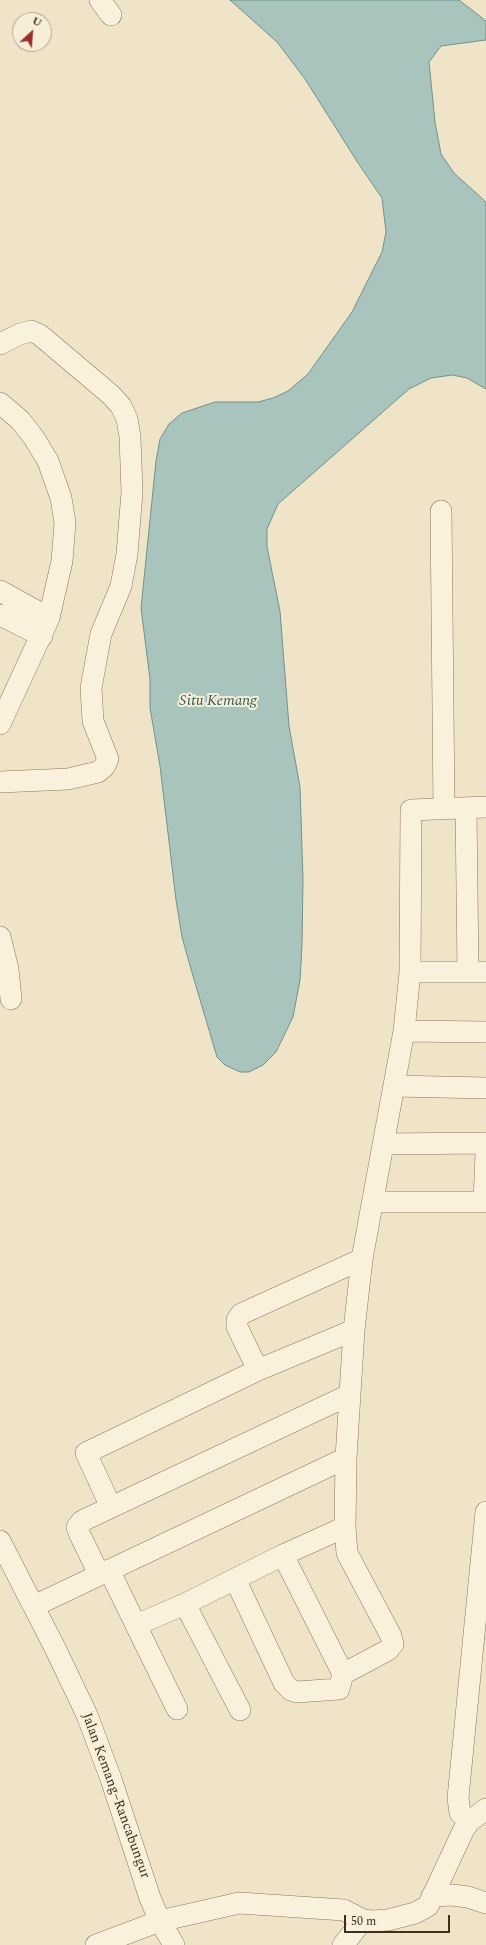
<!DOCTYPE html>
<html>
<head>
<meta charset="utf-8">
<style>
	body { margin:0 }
	#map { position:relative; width:486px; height:1945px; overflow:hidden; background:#f0e4c8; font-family:Spectral,serif }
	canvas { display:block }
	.north { position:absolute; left:12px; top:12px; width:40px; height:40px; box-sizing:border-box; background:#f7eed8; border:1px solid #ada18e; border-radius:50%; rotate:26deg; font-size:11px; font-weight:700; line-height:16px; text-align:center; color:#3d2e20 }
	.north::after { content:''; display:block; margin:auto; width:14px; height:18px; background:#9e2a2b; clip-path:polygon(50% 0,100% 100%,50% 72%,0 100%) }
	.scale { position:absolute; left:344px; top:1915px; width:106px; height:18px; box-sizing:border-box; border:2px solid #3d2e20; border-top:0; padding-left:5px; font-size:12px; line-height:14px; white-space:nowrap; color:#3d2e20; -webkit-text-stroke:3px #f7eed8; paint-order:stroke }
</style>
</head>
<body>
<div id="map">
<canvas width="486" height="1945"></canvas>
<div class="north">U</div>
<div class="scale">50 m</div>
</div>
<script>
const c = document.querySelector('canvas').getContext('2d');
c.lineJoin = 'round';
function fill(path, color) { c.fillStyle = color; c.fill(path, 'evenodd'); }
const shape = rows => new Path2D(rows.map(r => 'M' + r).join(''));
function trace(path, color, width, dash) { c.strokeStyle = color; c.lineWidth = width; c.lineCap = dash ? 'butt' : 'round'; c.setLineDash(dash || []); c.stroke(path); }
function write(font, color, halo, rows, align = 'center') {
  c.font = font + ' Spectral,serif'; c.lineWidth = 4; c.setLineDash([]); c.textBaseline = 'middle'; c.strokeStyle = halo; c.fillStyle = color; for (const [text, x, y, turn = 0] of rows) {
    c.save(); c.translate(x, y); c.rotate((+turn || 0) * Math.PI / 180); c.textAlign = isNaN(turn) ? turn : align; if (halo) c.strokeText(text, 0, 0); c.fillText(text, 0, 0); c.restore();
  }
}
const water = shape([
	[230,0,459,0,486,21,486,40,441,46,429,62,435,122,441,154,454,173,486,202,486,389,467,378,452,375,431,378,409,389,278,504,267,529,267,547,280,611,289,726,300,787,303,879,302,945,300,980,293,1017,276,1052,263,1065,249,1072,240,1072,225,1065,217,1057,193,976,182,937,176,900,160,766,150,708,150,679,141,608,156,461,160,439,169,424,182,413,215,402,258,402,273,398,288,391,308,374,352,312,382,252,386,232,382,198,358,163,305,79,277,42,230,0]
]);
fill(water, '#a9c4bc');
trace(water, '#6f938a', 1);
const minor = shape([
	[100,0,111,15],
	[0,344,20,334,31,331,40,335,111,395,121,406,127,419,130,437,132,492,127,554,121,586,101,634,91,688,93,721,108,759,104,767,98,772,68,779,0,782],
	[0,403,20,420,34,438,48,461,61,498,65,523,62,561,49,618,0,724],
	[441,511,444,809],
	[0,591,49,618],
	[0,615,42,636],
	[466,808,468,972],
	[0,937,8,969,11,999],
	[410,972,486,972],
	[404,1031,486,1032],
	[394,1086,486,1088],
	[384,1144,486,1143],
	[373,1202,484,1202,486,1154],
	[258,1370,237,1327,237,1320,241,1314,362,1259],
	[111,1507,86,1453,258,1370,354,1330],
	[0,1541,55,1648,87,1715,111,1779,150,1898,160,1921,174,1945],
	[283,1555,343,1674],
	[109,1570,177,1709],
	[99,1574,80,1535,77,1527,82,1521,349,1395],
	[235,1579,284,1683,291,1690,297,1692,339,1689,343,1674,388,1650,393,1644,391,1636,347,1553,345,1527,346,1458,354,1330,362,1259,404,1031,410,972,411,810,486,807],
	[185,1604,240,1710],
	[34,1606,346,1458],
	[136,1625,185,1604,283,1555,345,1527],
	[470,1821,460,1813,458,1798,486,1512],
	[432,1896,452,1895,468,1897,486,1903],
	[96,1945,160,1921,239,1903,344,1910,363,1920,372,1921,388,1920,415,1913,428,1906,464,1829,470,1821,486,1809],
	[343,1945,363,1920]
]);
trace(minor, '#8d765c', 22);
trace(minor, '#faf1dc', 21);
write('14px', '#3d2e20', '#f7eed8', [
	["Jalan Kemang–Rancabungur",115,1796,70]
]);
write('italic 15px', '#2f5d5a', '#f7eed8', [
	["Situ Kemang",218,702]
]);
</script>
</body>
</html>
